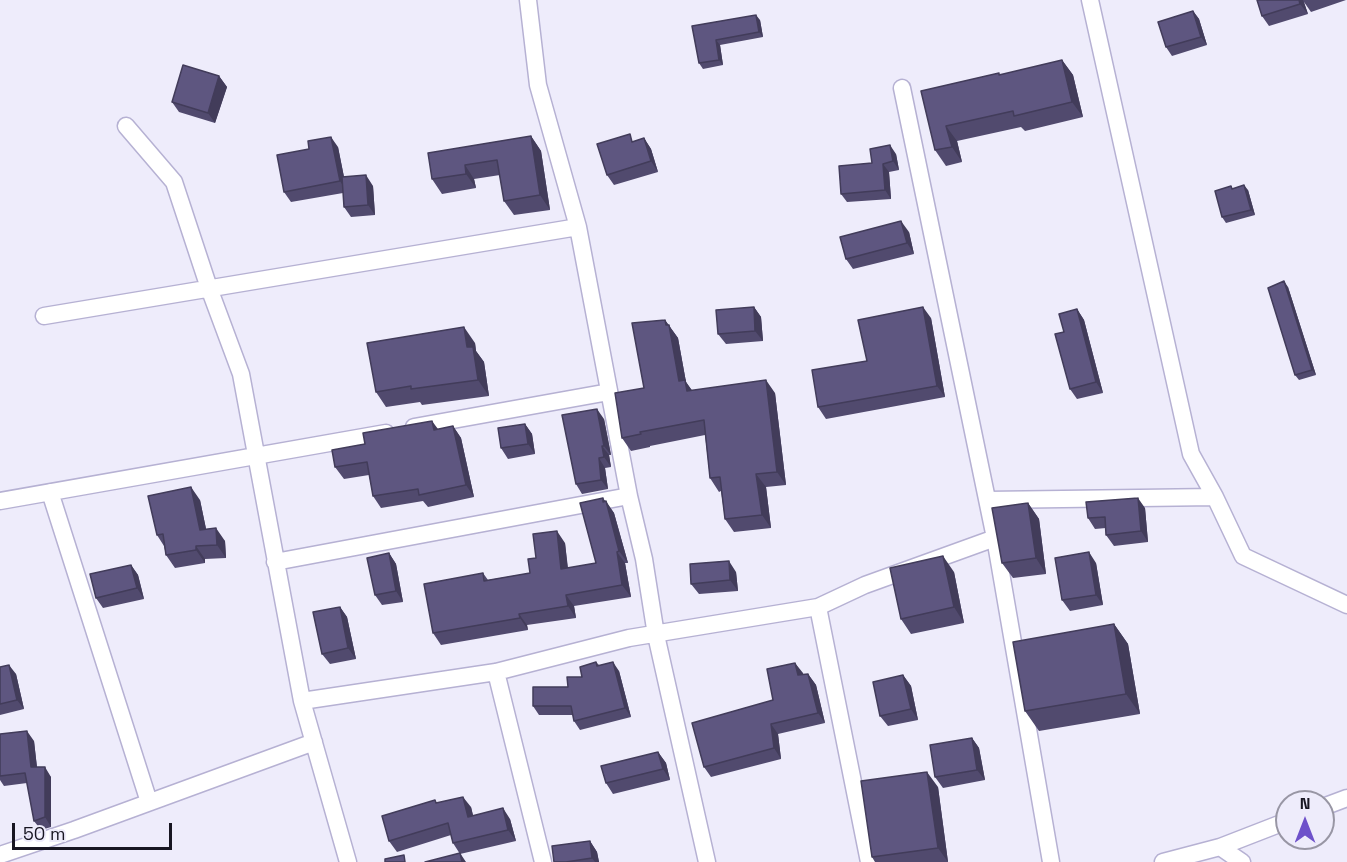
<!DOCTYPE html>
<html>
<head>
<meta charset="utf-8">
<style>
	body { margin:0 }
	#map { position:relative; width:1347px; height:862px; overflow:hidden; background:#eeecfb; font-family:"Space Grotesk",sans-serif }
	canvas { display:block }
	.north { position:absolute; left:1275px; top:790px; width:60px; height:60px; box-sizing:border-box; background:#eeecfb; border:2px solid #9896a4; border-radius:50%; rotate:0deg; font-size:16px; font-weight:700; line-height:24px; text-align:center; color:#181622 }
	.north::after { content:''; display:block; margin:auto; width:21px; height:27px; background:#6e51ca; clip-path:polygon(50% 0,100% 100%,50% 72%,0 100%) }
	.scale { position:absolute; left:12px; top:823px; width:160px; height:27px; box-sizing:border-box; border:3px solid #181622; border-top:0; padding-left:8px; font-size:18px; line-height:21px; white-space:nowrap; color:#181622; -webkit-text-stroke:4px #eeecfb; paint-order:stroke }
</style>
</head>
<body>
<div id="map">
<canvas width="1347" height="862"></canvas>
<div class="north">N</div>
<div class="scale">50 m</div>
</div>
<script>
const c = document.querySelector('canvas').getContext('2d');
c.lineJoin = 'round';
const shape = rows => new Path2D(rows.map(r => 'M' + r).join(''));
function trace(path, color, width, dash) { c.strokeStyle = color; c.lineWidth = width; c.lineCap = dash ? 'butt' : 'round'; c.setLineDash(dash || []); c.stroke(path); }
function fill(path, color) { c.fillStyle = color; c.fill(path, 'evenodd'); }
const street = shape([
	[528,0,538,85,578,227,629,496,644,559,656,635,707,862],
	[1090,0,1191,454,1215,497,1243,556,1347,605],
	[902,88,995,538,1051,862],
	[126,126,174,182,209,288,241,374,302,701,348,862],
	[44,316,578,227],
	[414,427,609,392],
	[50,492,149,802],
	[987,500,1215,497],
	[0,501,386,433],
	[275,562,629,496],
	[818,607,869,862],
	[496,672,543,862],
	[302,701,496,672,629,638,818,607,865,585,995,538],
	[1323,807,1347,798],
	[1220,847,1287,821],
	[0,855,74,830,314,742],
	[1163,862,1220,847,1242,862]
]);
trace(street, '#b6b1d3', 19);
trace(street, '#fff', 16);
fill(shape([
	[1257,0,1346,0,1311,12,1304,2,1308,14,1269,26,1262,16],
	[1193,11,1199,19,1207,45,1172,56,1166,47],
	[760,20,763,37,720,45,723,65,703,69,699,63,692,26],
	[1062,60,1073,75,1083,117,1025,131,1021,127,957,141,962,162,946,166,935,150,921,91,1000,75],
	[219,76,227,87,215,123,179,112,172,102],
	[531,136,541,151,550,210,514,215,504,201,500,175,474,179,476,188,442,194,432,179],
	[644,138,651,149,658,172,614,185,607,175,635,141],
	[338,147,344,177,373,186,375,215,351,217,344,207,343,193,291,202,284,192],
	[896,154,899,170,889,172,891,199,847,202,841,194,872,163],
	[1248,190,1255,215,1226,223,1222,217],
	[909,232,914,254,853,269,846,259],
	[1288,287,1316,375,1299,380,1295,375],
	[754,307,761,317,763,341,726,344,718,334],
	[1077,309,1084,320,1103,393,1077,399,1070,389],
	[931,318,945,397,826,419,818,407,867,361],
	[665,320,678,338,686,382,692,391,775,393,786,485,766,487,771,528,734,532,725,519,721,491,719,492,710,478,705,435,650,446,650,447,631,451,622,438,644,388],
	[475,343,476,351,484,362,489,396,422,405,420,402,386,407,376,392],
	[604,419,611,455,609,455,611,467,605,468,608,489,582,494,576,484],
	[525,424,532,434,535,454,508,459,501,448],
	[453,426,461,438,474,497,428,507,423,501,381,508,373,496,369,475,344,479,335,467,365,444],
	[603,498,614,513,628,563,625,563,631,597,574,606,576,618,527,625,528,630,441,645,433,633,483,573,488,580,530,573,536,558,565,543,568,568,596,563],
	[200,500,206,529,225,541,226,558,205,559,205,563,175,568,166,555,164,546,157,535],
	[1028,503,1039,519,1046,574,1013,578,1002,563],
	[1145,508,1148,542,1114,546,1106,535,1106,528,1095,529,1088,518],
	[389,553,396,564,403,602,382,605,375,595],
	[1096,563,1103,605,1070,611,1062,600],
	[131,565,138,575,144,599,103,608,96,598],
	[736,572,738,591,699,594,691,584],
	[954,572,964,623,911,634,901,619],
	[340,607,347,617,356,659,330,664,322,654],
	[1114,624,1128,644,1140,714,1039,731,1025,711],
	[596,662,599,665,619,671,631,717,580,730,574,721,573,715,539,715,533,706,568,687,582,677],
	[795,663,803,675,808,674,816,685,825,723,778,734,781,759,711,777,704,767,773,700],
	[0,667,16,674,24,709,0,715],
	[903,675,911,686,918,720,888,726,880,716],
	[0,734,34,741,37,767,51,777,51,827,41,830,34,821,27,783,4,786,0,780],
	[972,738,979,748,985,780,943,788,935,777],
	[658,752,666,763,670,780,613,794,606,783],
	[938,787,948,862,875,862,872,857],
	[437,802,471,807,473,816,510,819,516,841,460,854,453,843,451,835,397,852,389,841],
	[590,841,597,852,599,862,554,862]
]), '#514a6e');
fill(shape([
	[1299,0,1303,0,1308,14,1300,4],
	[1193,11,1199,19,1207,45,1201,37],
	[756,15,760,20,763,37,759,32],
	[716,40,720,45,723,65,719,60],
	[1062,60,1073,75,1083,117,1072,102],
	[219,76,227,87,215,123,208,113],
	[946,126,957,141,962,162,952,147],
	[531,136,541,151,550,210,540,195],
	[331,137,338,147,347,192,340,181],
	[644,138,651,149,658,172,651,161],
	[890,145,896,154,899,170,893,161],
	[883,164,889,172,891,199,885,190],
	[465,165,474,179,476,188,466,174],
	[366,175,373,186,375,215,368,205],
	[1244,185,1248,190,1255,215,1251,210],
	[901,221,909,232,914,254,907,243],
	[1284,281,1288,287,1316,375,1312,370],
	[754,307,761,317,763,341,755,331],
	[923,307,931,318,945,397,937,386],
	[1077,309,1084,320,1103,393,1096,382],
	[665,320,678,338,686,382,694,393,696,405,679,381],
	[464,327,475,343,476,351,484,362,489,396,478,380,467,347],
	[766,380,775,393,786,485,777,472],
	[597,409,604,419,611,455,604,446],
	[432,421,441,433,434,430],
	[525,424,532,434,535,454,528,444],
	[453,426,461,438,474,497,466,485],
	[602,446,609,455,611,467,604,457],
	[599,458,605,468,608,489,601,480],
	[756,474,766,487,771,528,762,515],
	[191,487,200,500,209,543,200,530],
	[603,498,607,505,606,501,614,513,628,563,619,551],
	[1138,498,1145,508,1148,542,1141,531],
	[1028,503,1039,519,1046,574,1036,558],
	[216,528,225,541,226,558,217,545],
	[557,531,565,543,569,581,561,569],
	[196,546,205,559,205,563,196,550],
	[617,552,625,563,631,597,622,585],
	[1089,552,1096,563,1103,605,1096,595],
	[389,553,396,564,403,602,396,591],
	[943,556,954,572,964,623,954,607],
	[729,561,736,572,738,591,730,580],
	[131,565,138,575,144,599,137,588],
	[566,595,574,606,576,618,568,606],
	[340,607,347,617,356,659,348,648],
	[519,614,527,625,528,630,520,618],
	[1114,624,1128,644,1140,714,1126,694],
	[613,662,619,671,631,717,625,708],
	[795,663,803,673,805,685,798,675],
	[9,665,16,674,24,709,17,700],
	[808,674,816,685,825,723,818,713],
	[903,675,911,686,918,720,911,709],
	[771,724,778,734,781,759,774,748],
	[27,731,34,741,38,777,31,767],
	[972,738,979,748,985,780,977,770],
	[658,752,666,763,670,780,663,769],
	[45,767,51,777,51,827,45,817],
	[927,772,938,787,948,862,938,848],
	[463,797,471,807,476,827,468,817],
	[503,808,510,819,516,841,508,830],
	[590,841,597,852,599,862,595,862,592,858],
	[460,853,466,862,462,862]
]), '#423c5a');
const building = shape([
	[1257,0,1299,0,1300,4,1262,16,1257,0],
	[1193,11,1201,37,1166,47,1158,22,1193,11],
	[756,15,759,32,716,40,719,60,699,63,692,26,756,15],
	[1062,60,1072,102,1014,116,1013,111,946,126,952,147,935,150,921,91,999,73,999,75,1062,60],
	[183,65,219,76,208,113,172,102,183,65],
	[630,134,632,142,644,138,651,161,607,175,597,144,630,134],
	[531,136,540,195,504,201,497,160,465,165,466,174,432,179,428,153,531,136],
	[331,137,340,181,284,192,277,155,309,149,308,141,331,137],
	[890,145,893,161,883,164,885,190,841,194,839,166,872,163,870,149,890,145],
	[366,175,368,205,344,207,342,177,366,175],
	[1244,185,1251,210,1222,217,1215,191,1231,186,1232,189,1244,185],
	[901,221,907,243,846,259,840,237,901,221],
	[1284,281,1312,370,1295,375,1268,288,1284,281],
	[754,307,755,331,718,334,716,310,754,307],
	[923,307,937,386,818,407,812,370,867,361,858,320,923,307],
	[1077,309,1096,382,1070,389,1055,334,1064,332,1059,314,1077,309],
	[665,320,666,325,669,325,679,381,685,380,687,391,766,380,777,472,756,474,762,515,725,519,720,477,710,478,704,420,640,432,641,434,622,438,615,393,644,388,632,323,665,320],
	[464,327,467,347,473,347,478,380,411,389,411,386,376,392,367,343,464,327],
	[597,409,604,446,602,446,604,457,599,458,601,480,576,484,562,415,597,409],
	[432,421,434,430,453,426,466,485,419,495,418,489,373,496,367,462,335,467,332,450,365,444,363,433,432,421],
	[525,424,528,444,501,448,498,428,525,424],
	[191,487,200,530,216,528,217,545,196,546,196,550,166,555,163,534,157,535,148,496,191,487],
	[603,498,603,502,606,501,619,551,617,552,622,585,566,595,568,606,519,614,520,618,433,633,424,584,483,573,484,581,530,573,528,559,536,558,533,534,557,531,561,569,596,563,580,503,603,498],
	[1138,498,1141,531,1106,535,1105,517,1088,518,1086,502,1138,498],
	[1028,503,1036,558,1002,563,992,508,1028,503],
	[1089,552,1096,595,1062,600,1055,558,1089,552],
	[389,553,396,591,375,595,367,558,389,553],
	[943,556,954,607,901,619,890,568,943,556],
	[729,561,730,580,691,584,690,564,729,561],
	[131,565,137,588,96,598,90,574,131,565],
	[340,607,348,648,322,654,313,612,340,607],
	[1114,624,1126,694,1025,711,1013,642,1114,624],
	[596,662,597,666,613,662,625,708,574,721,571,706,533,706,533,687,568,687,567,677,582,677,580,667,596,662],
	[795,663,798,675,808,674,818,713,771,724,774,748,704,767,692,723,773,700,767,669,795,663],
	[9,665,17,700,0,704,0,667,9,665],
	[903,675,911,709,880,716,873,682,903,675],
	[27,731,31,767,45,767,45,817,34,821,25,773,0,776,0,734,27,731],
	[972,738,977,770,935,777,930,745,972,738],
	[658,752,663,769,606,783,601,766,658,752],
	[927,772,938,848,872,857,861,781,927,772],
	[463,797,468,817,503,808,508,830,453,843,448,823,389,841,382,816,435,800,436,803,463,797],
	[590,841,592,858,566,862,554,862,552,846,590,841],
	[460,853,462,862,425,862,460,853],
	[404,855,405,862,385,862,385,859,404,855]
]);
fill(building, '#5e5680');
trace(building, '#423c5a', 1.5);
</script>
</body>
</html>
